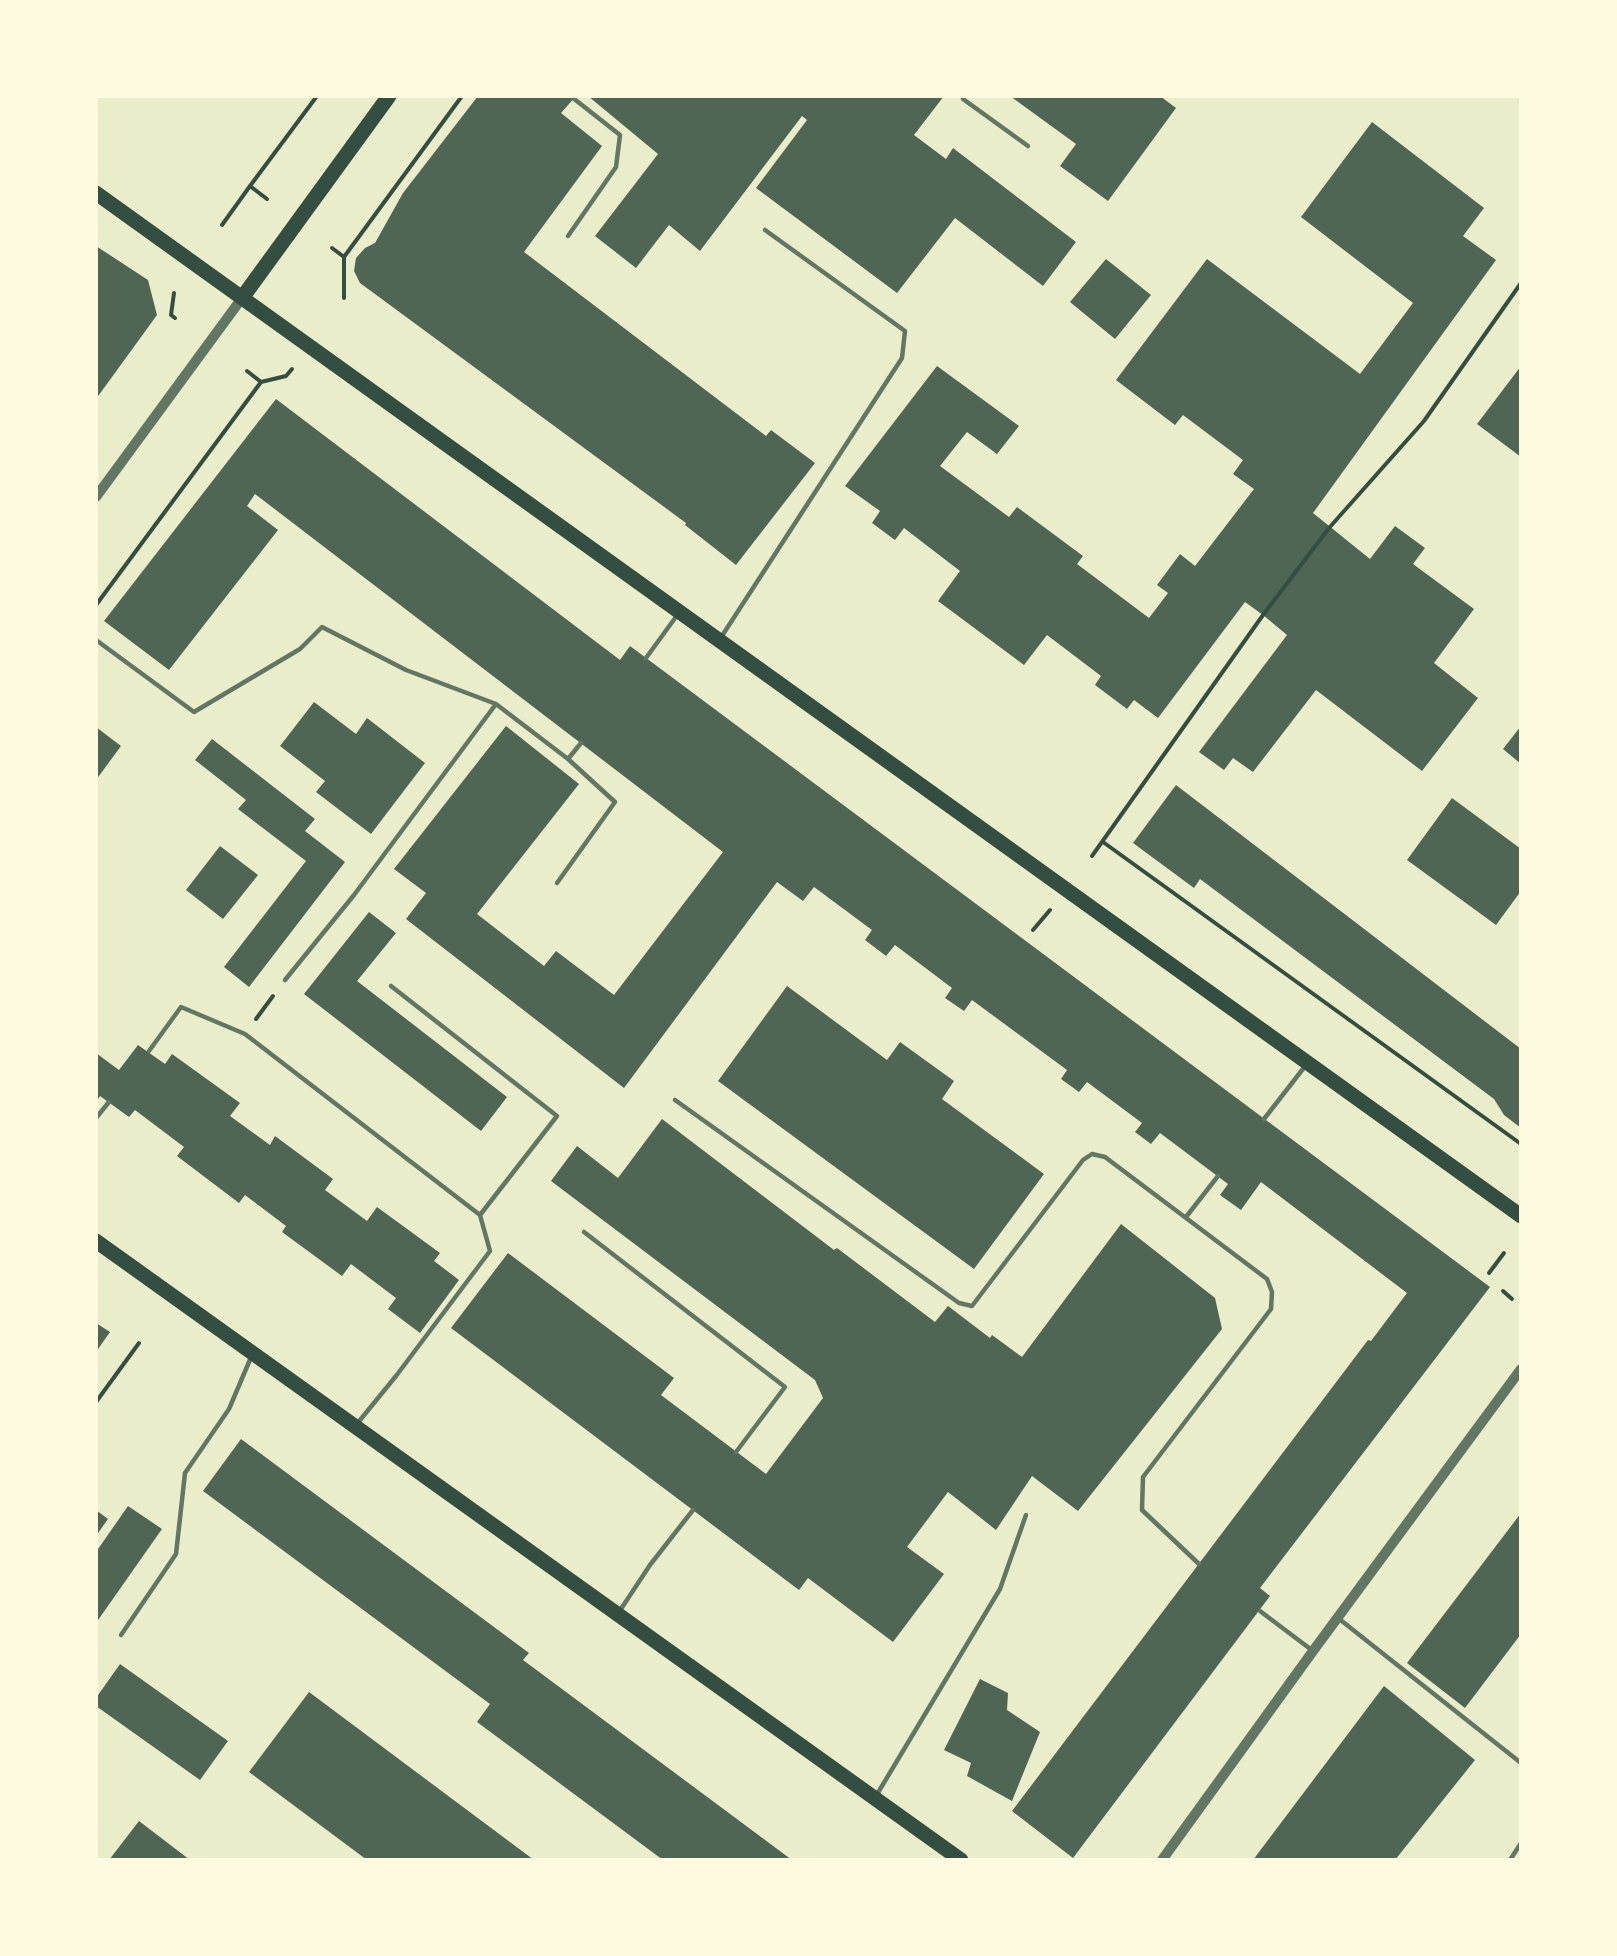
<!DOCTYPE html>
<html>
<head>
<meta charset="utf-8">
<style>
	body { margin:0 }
	#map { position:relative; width:1617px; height:1956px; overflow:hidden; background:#e9edc9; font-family:Overpass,sans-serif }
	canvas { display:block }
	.frame { position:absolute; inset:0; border:98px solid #fefae0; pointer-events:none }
</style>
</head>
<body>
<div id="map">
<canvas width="1617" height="1956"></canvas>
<div class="frame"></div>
</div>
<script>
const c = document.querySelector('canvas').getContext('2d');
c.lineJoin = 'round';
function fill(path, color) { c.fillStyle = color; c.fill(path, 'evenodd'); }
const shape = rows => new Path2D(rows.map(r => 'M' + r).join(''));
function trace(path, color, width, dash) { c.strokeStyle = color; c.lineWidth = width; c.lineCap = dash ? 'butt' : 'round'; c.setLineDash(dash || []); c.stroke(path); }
fill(shape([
	[478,96,576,96,561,113,602,146,524,252,766,436,771,430,815,463,736,565,685,525,686,523,360,283,354,271,356,258,365,248,375,243,403,193],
	[588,96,944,96,914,135,946,159,953,148,1076,242,1043,286,955,218,897,293,756,188,807,120,802,116,700,251,669,225,636,268,595,236,658,154],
	[1010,96,1160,96,1176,108,1108,201,1060,166,1076,144],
	[1372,122,1484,208,1463,236,1496,260,1313,513,1370,559,1395,526,1425,548,1413,564,1474,609,1434,663,1478,698,1422,771,1316,690,1253,772,1233,758,1224,770,1199,752,1287,635,1263,615,1245,602,1158,718,1134,700,1127,709,1095,685,1101,676,1047,635,1024,665,938,601,960,571,904,528,895,540,872,523,880,511,845,486,937,366,1019,426,997,454,967,432,940,466,1009,517,1017,507,1083,556,1077,564,1149,618,1168,593,1157,585,1180,554,1195,566,1254,489,1233,474,1243,460,1183,415,1175,425,1116,380,1207,259,1360,374,1413,303,1301,217],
	[96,246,148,280,157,315,96,399],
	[1106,259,1151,295,1115,339,1070,302],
	[1521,366,1521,457,1477,424],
	[276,399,620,660,630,646,1490,1287,1260,1588,1270,1596,1073,1858,1012,1811,1368,1340,1371,1341,1407,1293,1261,1182,1241,1210,1220,1195,1228,1184,1160,1133,1151,1144,1135,1132,1142,1123,1087,1082,1079,1092,1061,1079,1067,1070,972,1000,964,1011,945,998,952,988,895,945,886,956,865,940,872,930,814,887,803,901,777,882,624,1088,406,919,426,893,394,869,506,726,579,784,477,914,544,966,556,951,614,995,723,852,255,494,247,506,278,530,169,670,104,621],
	[314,702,356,734,367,718,425,763,371,834,316,792,325,781,280,746],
	[1521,726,1521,764,1503,749],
	[96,727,121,746,96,780],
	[212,739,315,819,305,831,345,862,249,987,224,967,306,861,238,809,246,800,195,760],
	[1176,785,1521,1049,1521,1128,1504,1115,1494,1099,1200,879,1194,888,1133,843],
	[1452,798,1521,849,1521,891,1496,925,1407,860],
	[220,846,258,875,223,919,186,890],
	[369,912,396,933,357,981,507,1097,481,1131,304,994],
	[787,986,887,1060,900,1042,954,1081,942,1099,1044,1174,974,1269,718,1081],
	[138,1045,165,1064,172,1054,240,1103,230,1116,270,1145,275,1136,333,1179,325,1190,367,1221,377,1207,440,1253,434,1261,459,1280,420,1333,388,1309,396,1298,351,1264,342,1276,282,1232,286,1226,245,1195,239,1203,177,1156,184,1147,135,1110,129,1117,100,1096,96,1102,96,1053,119,1070],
	[662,1119,834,1250,837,1248,935,1322,948,1306,990,1338,992,1335,1022,1357,1121,1224,1215,1298,1222,1329,1078,1511,1032,1476,996,1530,948,1492,907,1547,944,1574,893,1642,808,1578,799,1590,451,1328,508,1253,674,1378,661,1395,766,1474,823,1398,815,1380,551,1181,577,1146,618,1178],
	[96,1323,110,1332,96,1352],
	[241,1439,529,1653,523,1660,792,1860,663,1860,477,1722,490,1704,203,1491],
	[128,1506,162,1529,96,1623,96,1552],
	[96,1510,108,1519,96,1536],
	[1521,1513,1521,1634,1465,1708,1407,1663],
	[120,1664,228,1741,200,1780,96,1706,96,1698],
	[980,1679,1008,1693,1007,1710,1040,1732,1012,1801,967,1776,971,1763,944,1750],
	[1384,1686,1475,1760,1395,1860,1253,1860],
	[309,1692,534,1860,367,1860,249,1772],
	[139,1821,190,1860,109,1860]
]), '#4f6655');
trace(shape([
	[267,199,250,186,317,96],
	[222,225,250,186],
	[332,248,344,257,462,96],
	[174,293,171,315,175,318],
	[344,298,344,257],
	[261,382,286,376,292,369],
	[96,605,261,382,247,371],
	[1103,842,1521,1144],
	[1092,856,1263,615,1329,528,1424,421,1521,283],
	[1033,930,1050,910],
	[256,1019,273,996],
	[1489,1273,1504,1253],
	[1503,1291,1512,1299],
	[96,1402,139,1343]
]), '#344e41', 4);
trace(shape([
	[964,96,963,99,1028,146],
	[568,236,616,167,620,135,573,98],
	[720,639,902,358,905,331,765,230],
	[96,640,194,712,300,649,322,627,406,670,496,704,568,759,615,802,557,883],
	[646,658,678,614],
	[568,759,581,743],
	[285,980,354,895,496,704],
	[391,986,557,1116,480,1215],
	[149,1051,181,1007,245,1034,480,1215,490,1251,396,1376,356,1425],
	[675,1100,959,1303,972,1306,1083,1160,1092,1154,1105,1157,1267,1279,1272,1292,1271,1309,1143,1477,1142,1510,1199,1564],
	[96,1118,109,1102],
	[1264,1119,1306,1065],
	[1186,1217,1218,1176],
	[584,1232,785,1387,736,1452],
	[1260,1611,1313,1651],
	[619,1612,650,1565,693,1510],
	[1338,1618,1521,1763],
	[121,1635,176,1554,185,1473,229,1409,252,1355],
	[876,1796,1000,1589,1026,1515],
	[1510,1860,1521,1843]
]), '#617663', 4.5);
trace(shape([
	[96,497,242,298],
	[1162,1860,1313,1651,1521,1369]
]), '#617663', 10);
trace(shape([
	[96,193,1521,1216],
	[242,298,389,96],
	[96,1241,961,1860]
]), '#344e41', 15);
</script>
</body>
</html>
